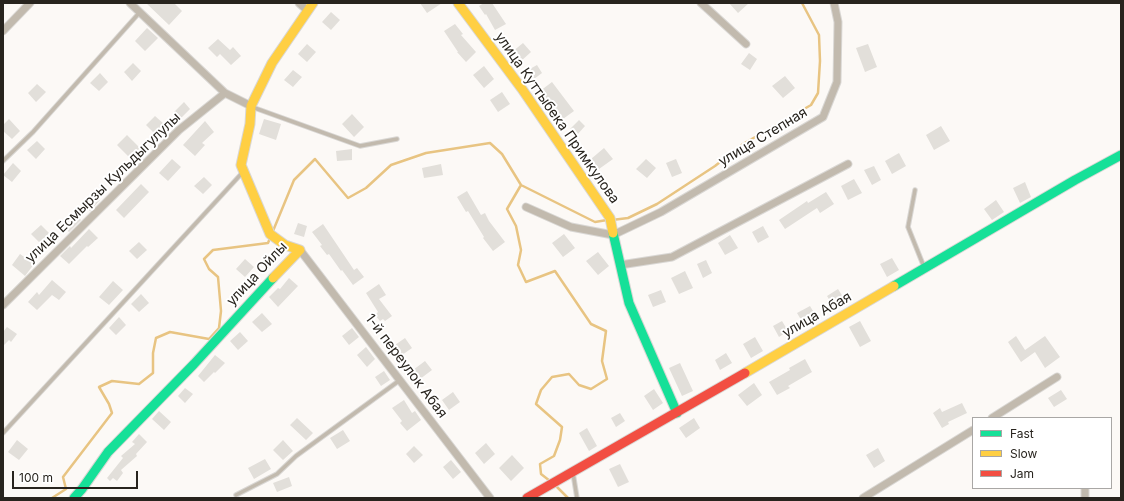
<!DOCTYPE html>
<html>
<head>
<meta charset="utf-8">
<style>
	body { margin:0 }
	#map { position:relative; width:1124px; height:501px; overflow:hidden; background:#fcf9f6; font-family:Inter,sans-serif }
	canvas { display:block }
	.frame { position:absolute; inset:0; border:4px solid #28241e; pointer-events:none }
	.legend { position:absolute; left:972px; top:417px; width:140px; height:72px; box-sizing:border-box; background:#fff; border:1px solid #a9a7a5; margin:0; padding:5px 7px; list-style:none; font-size:12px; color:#28241e }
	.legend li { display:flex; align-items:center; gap:8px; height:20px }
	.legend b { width:20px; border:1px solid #a9a7a5 }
	.scale { position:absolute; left:12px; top:471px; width:126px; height:18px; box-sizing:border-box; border:2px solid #28241e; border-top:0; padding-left:5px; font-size:12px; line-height:14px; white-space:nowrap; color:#28241e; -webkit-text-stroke:3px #fff; paint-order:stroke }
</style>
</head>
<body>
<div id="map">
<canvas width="1124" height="501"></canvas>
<div class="frame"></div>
<ul class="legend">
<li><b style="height:5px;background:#16e098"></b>Fast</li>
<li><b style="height:5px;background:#ffcf43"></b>Slow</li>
<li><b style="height:5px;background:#f24e42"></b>Jam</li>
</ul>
<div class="scale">100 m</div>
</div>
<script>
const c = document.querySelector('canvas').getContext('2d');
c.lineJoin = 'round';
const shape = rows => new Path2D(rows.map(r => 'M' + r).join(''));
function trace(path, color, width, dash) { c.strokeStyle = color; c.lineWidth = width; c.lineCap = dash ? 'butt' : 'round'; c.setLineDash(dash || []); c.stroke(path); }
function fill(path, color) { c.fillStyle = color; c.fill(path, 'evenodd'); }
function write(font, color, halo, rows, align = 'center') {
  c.font = font + ' Inter,sans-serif'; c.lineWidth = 4; c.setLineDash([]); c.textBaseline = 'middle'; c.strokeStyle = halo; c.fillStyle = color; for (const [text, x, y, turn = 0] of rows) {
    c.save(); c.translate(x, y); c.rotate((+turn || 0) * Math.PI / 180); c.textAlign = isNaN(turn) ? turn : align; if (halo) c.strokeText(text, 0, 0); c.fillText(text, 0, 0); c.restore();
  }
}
trace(shape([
	[521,185,507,209,516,226,521,250,518,265,526,282,555,271,591,324,606,331,602,361,607,379,591,389,579,385,569,374,552,377,541,390,536,404,562,427,560,440,554,456,540,464,541,474,550,481],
	[612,220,628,218,657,204,715,166,743,144,811,105,818,93,820,61,819,35,802,3],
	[273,231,294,180,315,159,348,198,366,188,391,165,426,153,490,143,502,154,521,185,595,222,607,220],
	[555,485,568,498],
	[52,498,66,489,63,477,112,413,109,404,99,387,112,381,139,384,153,373,153,353,156,338,170,332,209,339,219,328,221,311,218,277,209,269,204,259,213,250,268,243,270,238]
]), '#e8c482', 2.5);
fill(shape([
	[146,3,174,3,182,11,169,25],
	[420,3,442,3,427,13],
	[484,3,492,3,506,24,495,30,486,14,485,15,479,6],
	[729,3,749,3,738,13],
	[331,12,340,20,331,30,322,22],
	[455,24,463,34,461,35,476,52,466,62,457,52,458,52,444,31],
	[147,28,158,38,145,51,135,41],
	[218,39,230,50,233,47,241,56,231,65,220,54,217,57,208,48],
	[523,43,531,52,520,62,512,52],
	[307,44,316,52,307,62,298,54],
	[868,44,877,67,865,72,856,48],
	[749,53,757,59,750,70,741,64],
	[133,63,141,71,132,81,124,72],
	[537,65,542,73,534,79,528,70],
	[484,66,494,79,484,88,473,75],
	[293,70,302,77,293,87,284,80],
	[100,73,108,82,99,91,90,83],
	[785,76,795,88,783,98,772,86],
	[552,82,574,111,563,119,540,91],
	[37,84,46,92,36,102,28,93],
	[502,92,510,104,498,112,490,100],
	[184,102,190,109,181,118,174,112],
	[352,114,364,127,354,137,342,124],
	[155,116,164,124,154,133,146,125],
	[9,119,20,131,12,139,3,131,3,125],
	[264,119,281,124,276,140,259,134],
	[579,120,585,126,577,135,570,129],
	[205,121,214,132,202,143,205,145,195,156,183,145],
	[941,126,950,141,934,150,926,135],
	[127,135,140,148,130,158,117,145],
	[37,141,45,149,36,159,27,150],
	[604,148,613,159,599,169,591,159],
	[352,149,352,160,337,161,336,151],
	[899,153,906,166,892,174,885,161],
	[172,159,181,167,168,181,159,173],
	[646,159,656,168,647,178,636,169],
	[676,159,682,173,672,177,666,163],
	[13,163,21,171,12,182,3,175],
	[441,164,443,175,424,178,422,168],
	[874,166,881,180,872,185,864,170],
	[204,177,212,185,203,194,194,186],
	[854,179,862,193,848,200,841,186],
	[1025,182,1031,197,1020,203,1013,188],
	[141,184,149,192,124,218,116,210],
	[467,191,481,215,485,213,489,221,505,242,493,251,483,238,484,237,468,211,466,212,457,197],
	[826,192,834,204,820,213,817,208,785,229,779,220,807,201,808,203],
	[92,193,100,200,90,211,82,204],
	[996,200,1004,212,992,220,984,209],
	[75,213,81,220,69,232,62,225],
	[298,223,307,226,304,237,294,234],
	[323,224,354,270,357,268,364,277,353,285,342,270,341,271,329,254,327,255,320,246,322,245,312,232],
	[41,225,49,233,40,243,31,234],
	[763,226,769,237,758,243,752,232],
	[89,229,98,238,88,247,87,246,69,264,60,256,70,246,71,248],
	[564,234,575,248,563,257,552,243],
	[730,235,738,248,725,255,718,243],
	[139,242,147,250,137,259,129,251],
	[598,252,609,266,598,275,586,261],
	[20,254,34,264,25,276,12,265],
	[892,258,899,270,887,277,880,264],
	[245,259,254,267,245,277,236,269],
	[706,260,712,273,703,278,697,264],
	[685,271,693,288,679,294,671,278],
	[289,278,298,286,278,307,269,297,278,288,280,289],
	[52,280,66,292,59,300,52,295,37,310,28,302,37,292,39,295],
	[113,281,123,290,109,305,99,297],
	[379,284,386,295,379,299,392,316,385,321,383,319,380,321,375,315,378,312,366,293],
	[838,289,845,300,834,307,827,296],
	[661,290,666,302,653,307,648,295],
	[141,294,149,303,139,312,131,304],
	[810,306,816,316,803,323,797,313],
	[262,313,272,324,262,332,252,322],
	[119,317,126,325,116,335,109,328],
	[782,321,788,331,779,337,773,326],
	[860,321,871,341,860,347,849,327],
	[7,327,17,334,11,342,9,340,3,346,3,332],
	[352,328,359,337,349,345,342,336],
	[240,332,248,341,238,350,230,341],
	[1016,336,1025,350,1045,336,1060,357,1045,368,1035,352,1021,362,1008,342],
	[755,337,763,351,751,358,743,344],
	[405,338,412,348,402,355,395,345],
	[366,347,375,359,367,367,357,355],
	[726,353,732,363,720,370,715,360],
	[215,355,225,363,215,373,214,372,204,382,198,376],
	[805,359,812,372,788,386,790,388,777,395,769,382,790,370,789,368],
	[425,361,432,370,420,379,413,370],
	[680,363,693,391,682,396,669,368],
	[384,371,390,380,381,386,375,377],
	[754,383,762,395,747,406,738,395],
	[185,388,193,394,185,403,178,396],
	[654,389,663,403,653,410,644,396],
	[1061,390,1067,399,1054,407,1048,398],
	[453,392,460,402,449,410,442,400],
	[404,400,412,413,415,411,421,420,407,431,400,423,402,421,392,408],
	[962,403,967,413,948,422,949,424,942,428,933,413,940,408,942,412],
	[159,411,171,422,164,430,152,419],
	[620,413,625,421,616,427,611,418],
	[297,418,313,433,306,440,290,425],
	[694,418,700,428,686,438,679,428],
	[587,428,597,446,589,451,579,433],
	[343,430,350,441,337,449,330,438],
	[139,434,147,442,136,454,137,456,121,470,123,473,117,481,113,478,110,481,107,478,123,458,121,456,135,444,132,442],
	[17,440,28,449,19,460,8,452],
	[283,440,293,451,283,460,273,450],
	[486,443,495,454,484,464,475,453],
	[414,446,423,455,414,463,406,454],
	[878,448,885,461,874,468,866,455],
	[512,455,524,468,511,481,499,468],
	[265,459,271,469,254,479,248,468],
	[451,460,461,472,453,479,443,467],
	[620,464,629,482,618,487,609,469],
	[289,477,292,486,277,492,273,483]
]), '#e2dfda');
const lane = shape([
	[252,107,360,146,397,139],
	[3,161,33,132,140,12],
	[915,190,908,227,924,267],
	[3,433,243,172],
	[573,473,577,498],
	[236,495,277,474,296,456,400,380]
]);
const street = shape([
	[130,3,225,93],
	[299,3,307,10],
	[701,3,746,44],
	[3,31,30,3],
	[526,207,571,227,613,235,661,212,823,117,837,82,838,22,834,3],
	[300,250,490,498],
	[620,265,672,257,848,164],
	[3,305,179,130,225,93,251,106],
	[992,418,1057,377],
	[863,498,973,430],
	[1085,498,1085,489]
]);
const fast = shape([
	[613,233,629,303,677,413],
	[894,286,1075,180,1121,155],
	[74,498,82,489,108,452,194,364,273,278]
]);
const slow = shape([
	[458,3,522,89,610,218,613,233],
	[273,278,300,250,285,245,270,234,241,165,250,124,251,106,272,63,313,3],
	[745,373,894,286]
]);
const jam = shape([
	[527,498,745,373]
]);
trace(lane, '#d9d7d4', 5.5);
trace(street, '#d9d7d4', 9);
trace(fast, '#d9d7d4', 11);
trace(slow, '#d9d7d4', 11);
trace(jam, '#d9d7d4', 11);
trace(lane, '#c2baae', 3.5);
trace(street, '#c2baae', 7);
trace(fast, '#16e098', 9);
trace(slow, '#ffcf43', 9);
trace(jam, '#f24e42', 9);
write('14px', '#28241e', '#fff', [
	["улица Куттыбека Примкулова",557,118,55],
	["улица Степная",763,137,-31],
	["улица Есмырзы Кульдыгулулы",103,188,-44],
	["улица Ойлы",257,274,-47],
	["улица Абая",817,315,-30],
	["1-й переулок Абая",406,366,53]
]);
</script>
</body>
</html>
